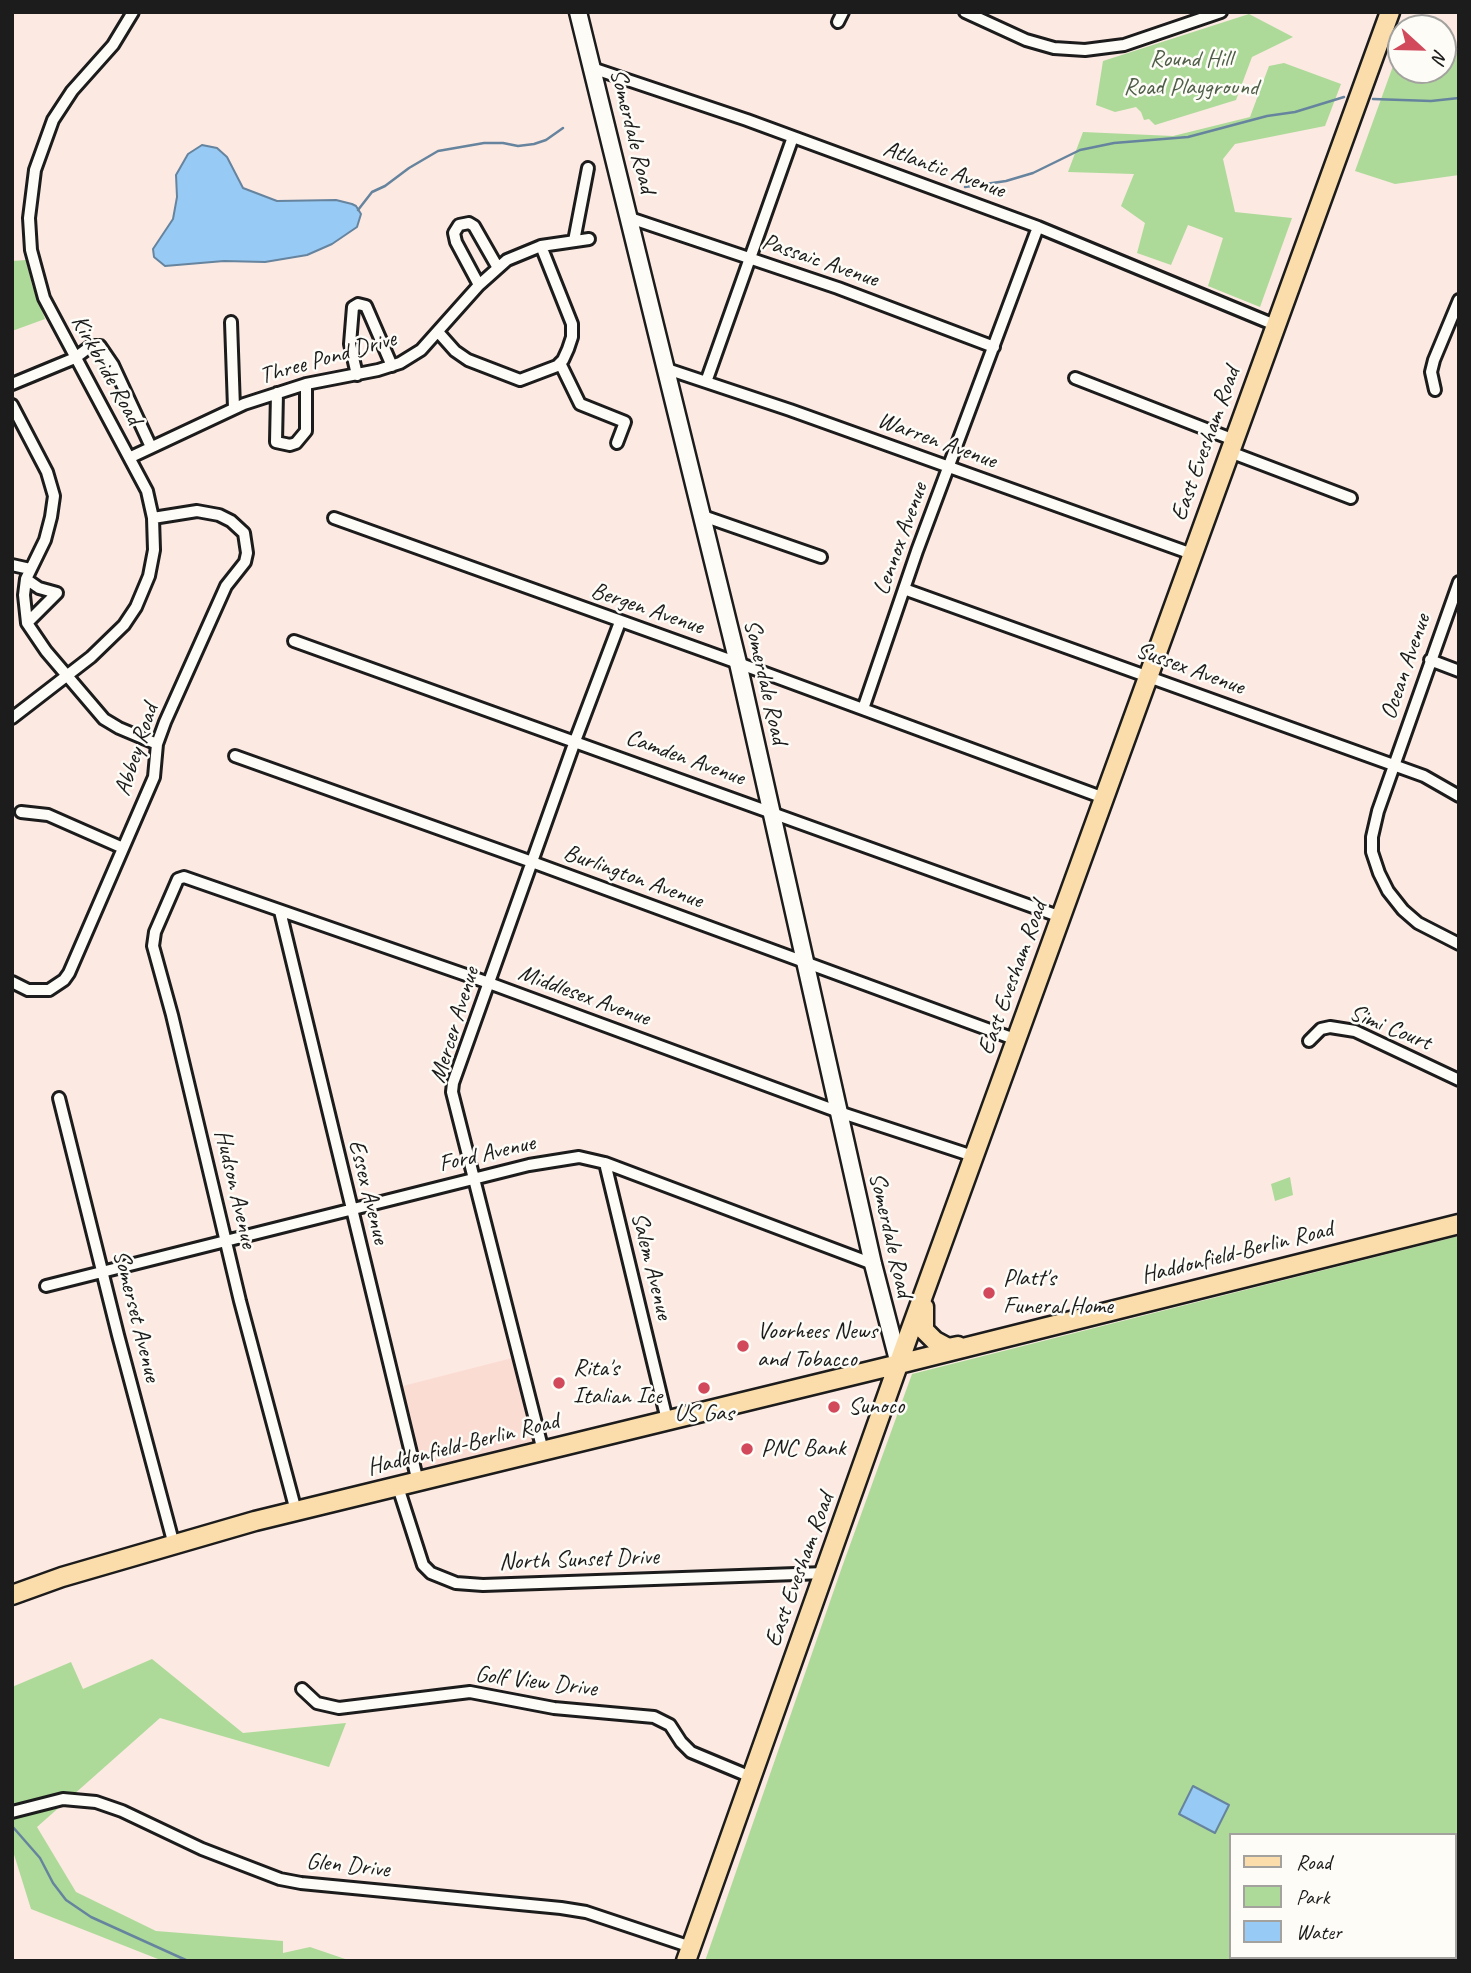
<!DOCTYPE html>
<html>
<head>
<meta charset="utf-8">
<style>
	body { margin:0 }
	#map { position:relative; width:1471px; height:1973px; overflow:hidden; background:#fce9e2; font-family:Caveat,sans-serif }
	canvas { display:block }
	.frame { position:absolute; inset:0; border:14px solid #1c1c1c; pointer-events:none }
	.legend { position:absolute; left:1229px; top:1833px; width:228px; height:126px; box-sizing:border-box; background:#fdfcf7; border:2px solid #a3a29f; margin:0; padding:9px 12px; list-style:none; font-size:21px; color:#1c1c1c }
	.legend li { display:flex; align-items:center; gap:14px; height:35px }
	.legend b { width:35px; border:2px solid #a3a29f }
	.north { position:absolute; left:1387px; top:14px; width:70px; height:70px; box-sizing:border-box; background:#fdfcf7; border:2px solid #a3a29f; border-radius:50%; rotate:112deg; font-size:19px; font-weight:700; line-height:28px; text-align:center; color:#1c1c1c }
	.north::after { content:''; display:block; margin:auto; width:24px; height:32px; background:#d1495b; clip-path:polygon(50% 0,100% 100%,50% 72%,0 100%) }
</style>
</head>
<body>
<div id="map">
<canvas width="1471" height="1973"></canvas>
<div class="frame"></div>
<ul class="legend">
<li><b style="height:9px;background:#faddab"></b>Road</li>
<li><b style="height:19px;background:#adda99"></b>Park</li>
<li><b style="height:19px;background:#97caf4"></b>Water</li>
</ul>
<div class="north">N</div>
</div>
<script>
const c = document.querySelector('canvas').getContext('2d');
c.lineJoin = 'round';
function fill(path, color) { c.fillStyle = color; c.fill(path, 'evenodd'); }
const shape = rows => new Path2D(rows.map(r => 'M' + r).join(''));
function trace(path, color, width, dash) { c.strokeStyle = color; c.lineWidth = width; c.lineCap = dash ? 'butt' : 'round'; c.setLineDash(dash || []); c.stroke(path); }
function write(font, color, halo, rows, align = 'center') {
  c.font = font + ' Caveat,sans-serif'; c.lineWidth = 5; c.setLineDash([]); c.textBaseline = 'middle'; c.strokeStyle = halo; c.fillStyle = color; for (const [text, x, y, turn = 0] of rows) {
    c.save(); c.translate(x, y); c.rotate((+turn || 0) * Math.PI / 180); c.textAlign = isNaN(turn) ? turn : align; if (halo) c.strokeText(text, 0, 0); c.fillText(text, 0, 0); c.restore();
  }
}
fill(shape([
	[520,1356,543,1451,418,1482,395,1388]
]), '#fbdcd3');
fill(shape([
	[1249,14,1293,37,1252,57,1236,100,1155,125,1149,119,1144,120,1141,112,1136,107,1115,112,1096,105,1103,61],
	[1401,44,1401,70,1443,70,1443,51,1459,53,1459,175,1395,184,1355,171],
	[1284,63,1341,84,1325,126,1235,144,1223,159,1235,212,1292,218,1260,307,1208,286,1223,238,1188,225,1171,265,1137,253,1145,223,1121,206,1134,174,1068,172,1083,132,1173,136,1250,117,1269,66],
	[26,260,32,285,45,319,12,331,12,261],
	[1290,1177,1293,1195,1275,1201,1271,1184],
	[1459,1236,1459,1961,705,1961,842,1567,912,1374],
	[1231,1835,1455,1835,1455,1957,1231,1957],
	[152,1659,243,1733,346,1723,329,1767,160,1718,37,1827,76,1892,156,1931,283,1941,283,1953,310,1947,351,1961,163,1961,31,1909,12,1848,12,1687,71,1662,83,1689]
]), '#adda99');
const water = shape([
	[202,145,217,148,227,157,243,188,277,201,336,200,352,204,356,206,361,214,357,227,332,244,307,255,265,262,224,261,165,266,154,257,153,249,173,219,177,197,176,175,188,154,202,145],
	[1193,1786,1229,1805,1215,1833,1179,1814,1193,1786],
	[1313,1957,1366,1957,1369,1961,1304,1961,1313,1957]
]);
fill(water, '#97caf4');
trace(water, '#66849e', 2);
trace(shape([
	[1373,99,1431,101,1459,98],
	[965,187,1006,181,1033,173,1080,150,1114,143,1188,137,1267,116,1295,112,1344,97],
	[358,210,372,192,385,186,409,168,438,151,484,143,503,143,518,146,534,144,546,140,563,128],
	[12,1826,40,1858,53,1883,66,1900,91,1917,188,1961],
	[1455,1903,1459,1901],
	[1404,1961,1409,1957]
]), '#66849e', 2.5);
const street = shape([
	[965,12,1026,40,1054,48,1085,50,1124,45,1221,12],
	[838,22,843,12],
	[592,68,747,120,1038,227,1275,325],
	[630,218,838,288,994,347],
	[574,241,588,168],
	[479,285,456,242,454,233,459,225,469,223,474,226,498,268],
	[231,322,234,408],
	[439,333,455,351,468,360,520,380,557,366,563,360,568,349,572,337,572,324,541,246],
	[560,363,580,404,625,422,617,443],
	[667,369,790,410,1192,554],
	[357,375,350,344,353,307,358,304,366,306,392,366],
	[1075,378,1234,440],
	[706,382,793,137],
	[12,384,75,358,91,346,100,346,113,365,151,447],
	[1435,390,1431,372,1434,360,1459,300],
	[277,393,276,442,290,445,296,443,306,431,306,384],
	[12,405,47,472,54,496,51,517,45,540,26,579,24,595,27,623,46,651,104,719,119,728,157,744],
	[1230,452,1351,498],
	[131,457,244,404,306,384,378,370,400,363,421,350,479,285,507,260,541,246,589,239],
	[703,516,821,557],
	[334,518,738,663,1104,798],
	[12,565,30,569],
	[26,579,39,588,57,593,27,623],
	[1459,582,1378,811,1372,837,1372,852,1379,873,1388,891,1403,910,1418,923,1459,944],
	[904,589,1424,776,1459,796],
	[294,641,1061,917],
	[1430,660,1459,671],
	[863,709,917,551,1038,227],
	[12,718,91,657,124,625,136,607,149,576,154,550,153,518,147,491,44,298,31,250,29,218,35,170,53,120,72,91,113,45,133,12],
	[235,756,532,862,1017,1040],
	[21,812,48,815,123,848],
	[280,911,418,1482],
	[12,982,28,990,49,990,64,980,69,973,154,777,157,744,165,722,226,586,245,562,247,553,244,533,231,521,219,515,197,511,153,518],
	[1309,1041,1321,1029,1330,1027,1355,1031,1459,1080],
	[59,1098,118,1335,174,1545],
	[605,1163,667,1420],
	[46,1286,529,1165,579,1157,605,1163,873,1264],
	[543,1451,452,1092,453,1083,575,741,620,622],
	[398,1487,423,1565,431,1573,456,1583,483,1585,825,1573],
	[296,1511,240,1301,172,1015,153,946,155,932,178,879,184,877,489,983,839,1112,976,1157],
	[302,1689,317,1703,339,1708,470,1692,554,1708,654,1717,670,1725,681,1742,691,1752,751,1777],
	[12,1812,63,1799,96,1802,122,1811,202,1849,280,1879,301,1883,561,1908,586,1912,691,1947]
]);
const secondary = shape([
	[578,12,738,663,873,1264,899,1364]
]);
const primary = shape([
	[924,1307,924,1330,935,1341,948,1348,958,1346],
	[12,1595,62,1577,255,1521,899,1364,1459,1224],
	[686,1961,908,1337,1390,12]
]);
trace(street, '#1c1c1c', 16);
trace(secondary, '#1c1c1c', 21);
trace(primary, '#1c1c1c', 23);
trace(street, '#fdfcf7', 10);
trace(secondary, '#fdfcf7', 16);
trace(primary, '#faddab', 18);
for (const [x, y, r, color] of [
	[989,1293,7,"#d1495b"],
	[743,1346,7,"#d1495b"],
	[559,1383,7,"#d1495b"],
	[704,1388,7,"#d1495b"],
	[834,1407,7,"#d1495b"],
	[747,1449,7,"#d1495b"]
]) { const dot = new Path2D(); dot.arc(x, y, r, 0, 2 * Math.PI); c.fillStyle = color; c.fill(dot); trace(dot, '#fdfcf7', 2.5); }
write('24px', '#4f5e48', '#fdfcf7', [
	["Round Hill",1191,60],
	["Road Playground",1191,88]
]);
write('24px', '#1c1c1c', '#fdfcf7', [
	["Somerdale Road",632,131,76],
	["Atlantic Avenue",944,170,20],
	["Passaic Avenue",820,261,19],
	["Three Pond Drive",328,358,-16],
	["Kirkbride Road",106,370,61],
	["Warren Avenue",937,441,20],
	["East Evesham Road",1206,444,-70],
	["Lennox Avenue",901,539,-70],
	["Bergen Avenue",647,609,19],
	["Ocean Avenue",1406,667,-71],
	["Sussex Avenue",1190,669,20],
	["Somerdale Road",765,682,77],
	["Abbey Road",137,750,-72],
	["Camden Avenue",685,758,20],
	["Burlington Avenue",633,877,20],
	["East Evesham Road",1013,978,-70],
	["Middlesex Avenue",584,996,20],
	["Mercer Avenue",455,1025,-73],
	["Simi Court",1390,1028,22],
	["Ford Avenue",487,1154,-13],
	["Hudson Avenue",235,1189,77],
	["Essex Avenue",368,1192,76],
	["Somerdale Road",890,1235,77],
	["Haddonfield-Berlin Road",1237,1253,-14],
	["Salem Avenue",651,1266,76],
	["Somerset Avenue",136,1316,76],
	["Haddonfield-Berlin Road",463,1445,-14],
	["North Sunset Drive",579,1560,-2],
	["East Evesham Road",800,1570,-70],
	["Golf View Drive",536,1682,7],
	["Glen Drive",348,1866,6]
]);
write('24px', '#1c1c1c', '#fdfcf7', [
	["Platt's",1003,1279],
	["Funeral Home",1003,1307],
	["Voorhees News",757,1332],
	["and Tobacco",757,1360],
	["Rita's",573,1369],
	["Italian Ice",573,1397],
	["Sunoco",848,1407],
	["US Gas",704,1414,"center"],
	["PNC Bank",761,1449]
], 'left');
</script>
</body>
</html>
